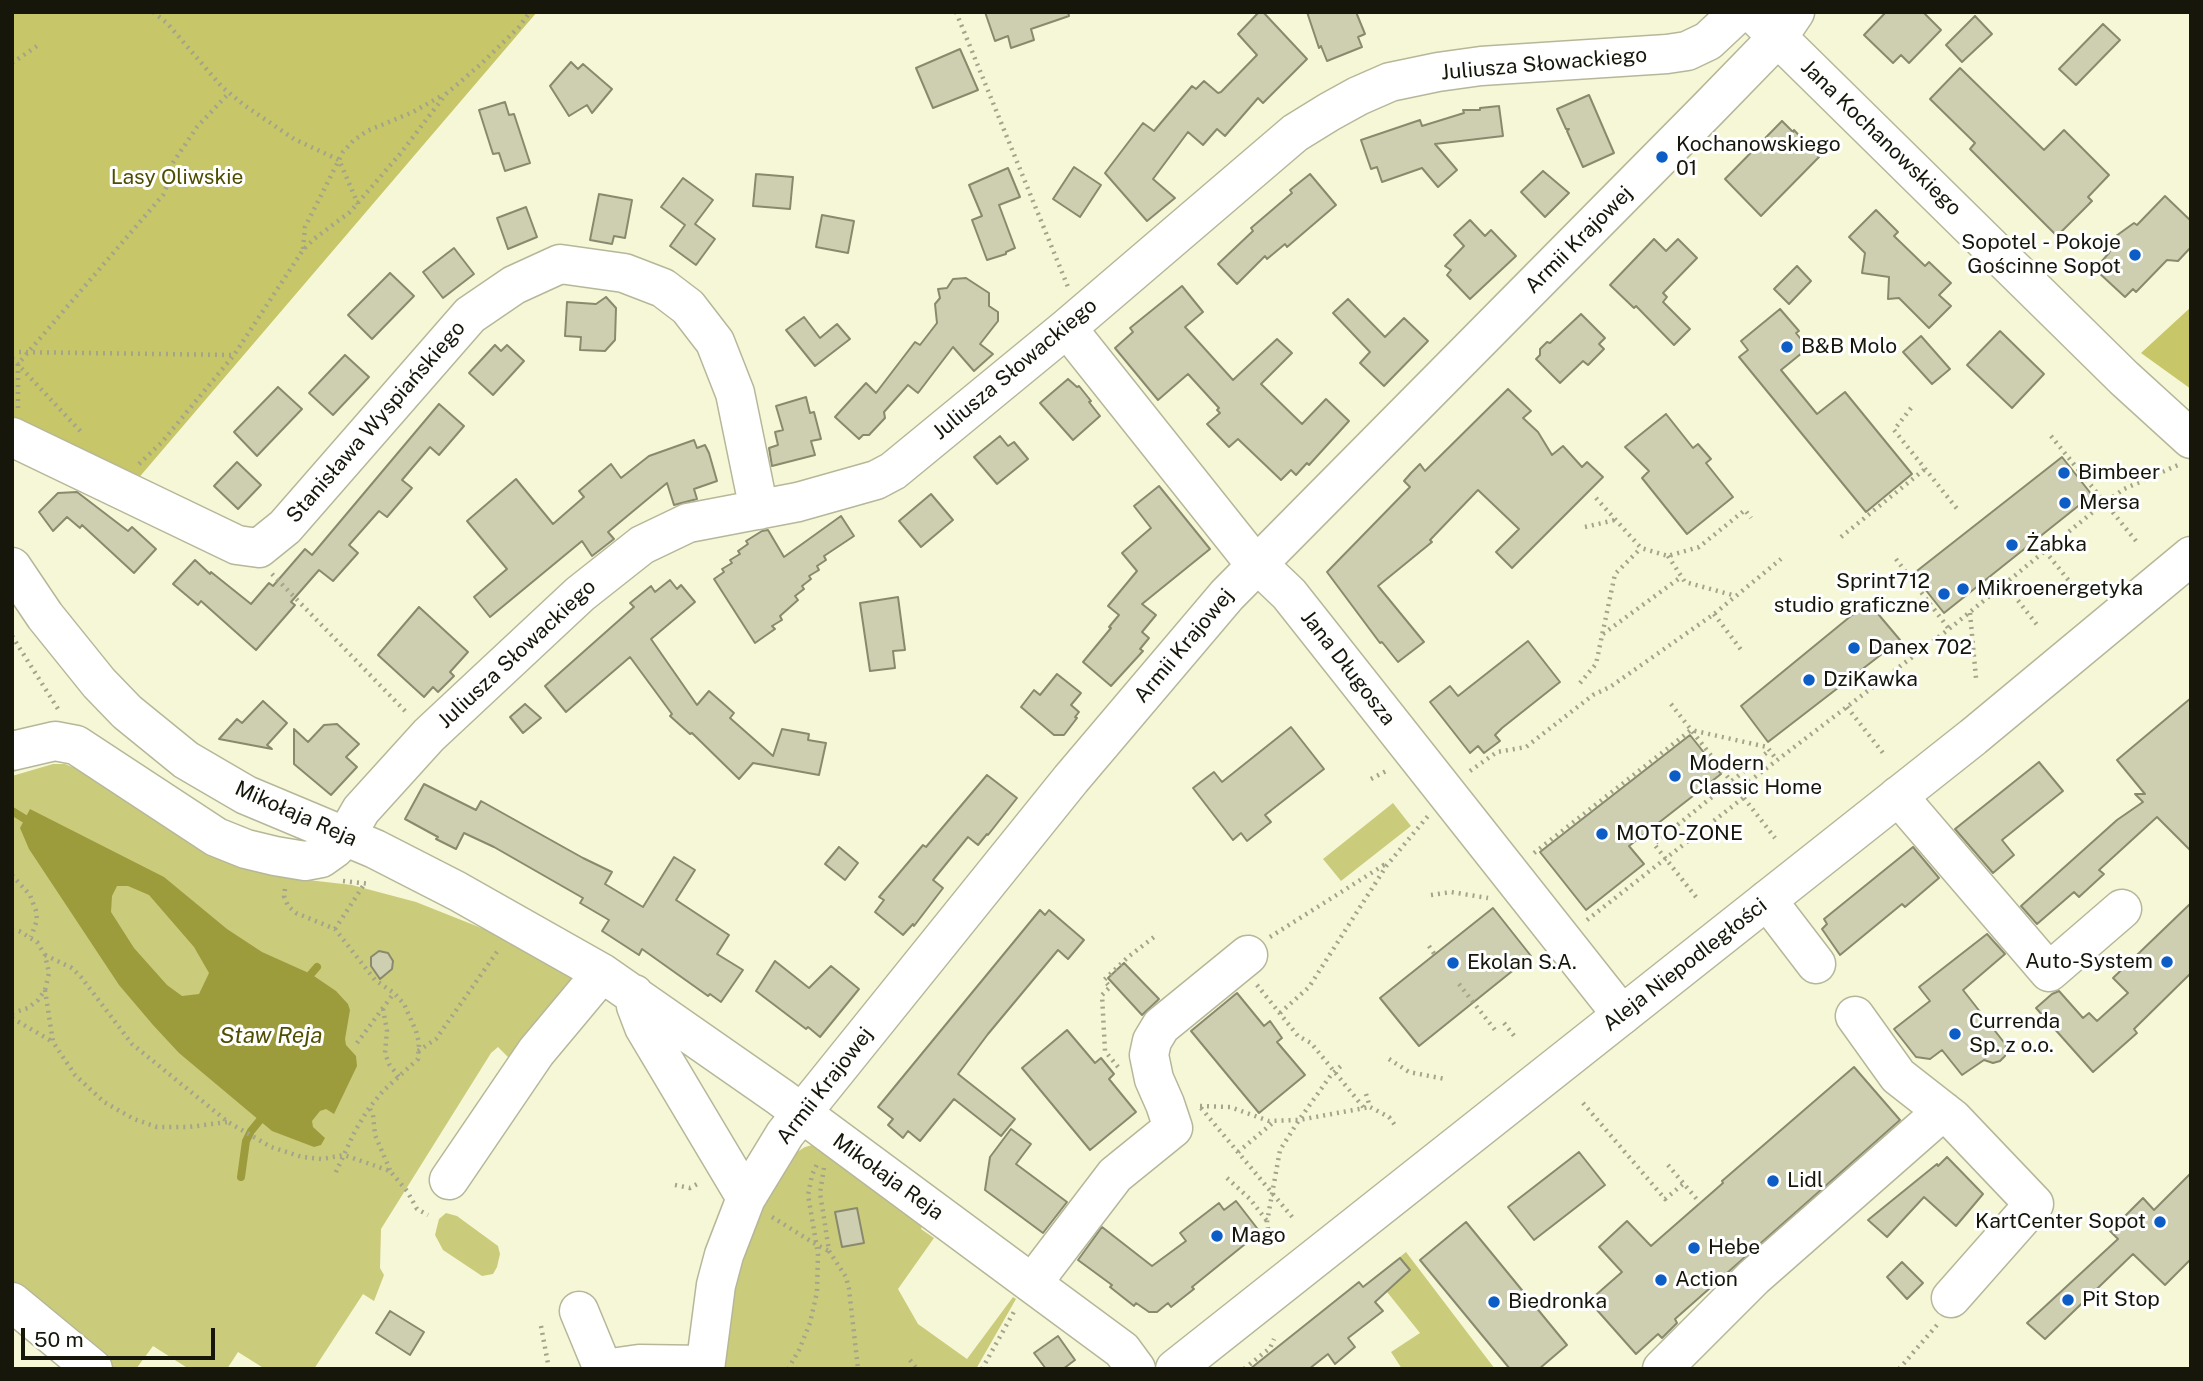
<!DOCTYPE html>
<html>
<head>
<meta charset="utf-8">
<style>
	body { margin:0 }
	#map { position:relative; width:2203px; height:1381px; overflow:hidden; background:#f6f7d7; font-family:"Public Sans",sans-serif }
	canvas { display:block }
	.frame { position:absolute; inset:0; border:14px solid #16160b; pointer-events:none }
	.scale { position:absolute; left:21px; top:1328px; width:194px; height:32px; box-sizing:border-box; border:4px solid #16160b; border-top:0; padding-left:9px; font-size:21px; line-height:24px; white-space:nowrap; color:#16160b; -webkit-text-stroke:5px #fff; paint-order:stroke }
</style>
</head>
<body>
<div id="map">
<canvas width="2203" height="1381"></canvas>
<div class="frame"></div>
<div class="scale">50 m</div>
</div>
<script>
const c = document.querySelector('canvas').getContext('2d');
c.lineJoin = 'round';
function fill(path, color) { c.fillStyle = color; c.fill(path, 'evenodd'); }
const shape = rows => new Path2D(rows.map(r => 'M' + r).join(''));
function trace(path, color, width, dash) { c.strokeStyle = color; c.lineWidth = width; c.lineCap = dash ? 'butt' : 'round'; c.setLineDash(dash || []); c.stroke(path); }
function write(font, color, halo, rows, align = 'center') {
  c.font = font + ' "Public Sans",sans-serif'; c.lineWidth = 6; c.setLineDash([]); c.textBaseline = 'middle'; c.strokeStyle = halo; c.fillStyle = color; for (const [text, x, y, turn = 0] of rows) {
    c.save(); c.translate(x, y); c.rotate((+turn || 0) * Math.PI / 180); c.textAlign = isNaN(turn) ? turn : align; if (halo) c.strokeText(text, 0, 0); c.fillText(text, 0, 0); c.restore();
  }
}
fill(shape([
	[53,764,65,764,87,773,187,842,221,858,273,876,352,885,416,902,494,933,577,982,509,1058,498,1047,491,1053,381,1229,380,1268,384,1275,374,1301,363,1294,314,1369,265,1369,238,1352,227,1369,189,1369,153,1346,136,1369,112,1369,12,1284,12,776],
	[1393,803,1411,826,1341,881,1323,859],
	[816,1144,923,1222,921,1229,934,1238,898,1289,918,1324,967,1359,1013,1297,1016,1299,976,1369,721,1369,724,1338,742,1250,764,1202,794,1154,805,1147],
	[446,1213,457,1216,498,1246,500,1254,497,1267,493,1274,482,1276,443,1250,435,1235,439,1219],
	[1406,1252,1495,1369,1402,1369,1391,1352,1420,1333,1375,1277]
]), '#cbcb7c');
fill(shape([
	[12,12,537,12,136,481,12,425],
	[2191,307,2191,389,2141,353]
]), '#c7c668');
fill(shape([
	[30,809,164,877,227,929,262,952,311,974,336,991,348,1004,350,1010,345,1039,346,1045,356,1056,357,1066,334,1114,326,1109,320,1111,312,1121,313,1127,325,1138,321,1145,314,1147,272,1131,179,1053,153,1025,119,985,29,849,20,828],
	[117,886,128,886,149,895,194,947,209,973,199,994,182,996,167,985,134,948,111,912,112,896]
]), '#9d9c3c');
trace(shape([
	[12,811,25,819],
	[311,974,317,967],
	[241,1177,246,1141,251,1131,260,1120]
]), '#9d9c3c', 8);
const building = shape([
	[985,12,1068,12,1069,16,1031,29,1034,40,1011,48,1008,36,995,41,985,12],
	[1259,12,1263,12,1307,59,1263,103,1258,98,1225,136,1217,129,1203,145,1188,132,1153,179,1175,198,1147,221,1105,173,1143,123,1154,131,1192,86,1196,89,1204,81,1218,93,1221,92,1257,55,1238,34,1259,12],
	[1307,12,1356,12,1365,34,1358,37,1362,47,1327,61,1321,46,1319,48,1307,12],
	[1886,12,1923,12,1941,30,1909,63,1901,55,1893,63,1864,35,1886,12],
	[1975,16,1992,34,1962,62,1946,45,1975,16],
	[2103,24,2120,40,2076,85,2059,69,2103,24],
	[960,49,978,90,933,108,916,68,960,49],
	[571,62,578,69,583,64,612,89,592,113,587,105,569,116,550,86,571,62],
	[1960,68,2044,150,2064,130,2109,175,2088,197,2092,201,2057,236,1970,149,1975,143,1930,99,1960,68],
	[1589,95,1614,153,1583,167,1567,131,1569,129,1566,129,1557,109,1589,95],
	[505,102,509,115,514,114,530,163,505,171,499,153,493,154,479,110,505,102],
	[1499,106,1503,136,1435,144,1457,170,1438,187,1422,168,1382,182,1377,167,1371,169,1361,140,1420,120,1422,126,1464,113,1463,110,1480,110,1480,108,1499,106],
	[1782,121,1793,132,1794,130,1819,157,1761,216,1725,179,1782,121],
	[1074,167,1101,185,1080,217,1053,199,1074,167],
	[1008,168,1020,197,999,205,1015,248,1006,252,1006,254,987,260,972,220,982,216,969,185,1008,168],
	[1543,171,1569,193,1545,217,1521,192,1543,171],
	[756,174,793,177,790,209,753,206,756,174],
	[1310,174,1336,205,1287,247,1285,244,1267,259,1265,256,1237,284,1218,264,1253,231,1251,228,1292,193,1290,190,1310,174],
	[683,178,713,200,695,224,715,239,696,265,670,246,685,225,661,207,683,178],
	[599,194,632,200,625,238,614,236,612,244,590,240,599,194],
	[2165,196,2191,221,2191,247,2178,261,2167,260,2136,292,2133,289,2125,297,2098,272,2106,264,2102,261,2109,253,2116,236,2134,223,2137,225,2165,196],
	[526,207,537,237,508,249,497,218,526,207],
	[1876,210,1898,232,1894,236,1925,266,1929,262,1951,283,1939,295,1951,306,1929,328,1899,298,1888,299,1889,277,1862,273,1865,253,1849,237,1876,210],
	[822,215,854,221,848,253,816,247,822,215],
	[1470,220,1485,236,1491,230,1516,256,1470,299,1447,275,1451,270,1445,266,1464,246,1454,235,1470,220],
	[1654,239,1666,251,1678,239,1697,258,1663,293,1667,297,1663,302,1690,329,1674,345,1636,306,1634,308,1610,285,1654,239],
	[454,248,474,274,443,298,423,272,454,248],
	[1797,266,1811,281,1789,304,1774,289,1797,266],
	[390,273,414,296,372,339,348,315,390,273],
	[966,278,989,293,989,306,998,312,998,321,980,344,993,354,974,371,953,347,918,393,908,385,884,412,885,418,869,435,863,435,859,439,835,417,866,383,876,393,915,342,920,345,937,323,935,304,940,298,938,289,947,288,953,279,966,278],
	[1182,286,1203,312,1185,327,1233,380,1277,339,1292,353,1261,384,1302,424,1326,399,1349,421,1309,465,1307,463,1296,475,1291,470,1281,480,1238,439,1229,447,1207,424,1220,413,1217,410,1219,408,1188,374,1158,400,1115,348,1133,332,1130,328,1182,286],
	[606,297,616,308,615,340,605,351,580,350,581,337,565,336,567,302,596,304,606,297],
	[1348,299,1385,337,1404,318,1428,341,1384,386,1360,363,1370,352,1333,313,1348,299],
	[1780,309,1799,331,1796,333,1808,348,1781,370,1817,414,1845,392,1912,474,1866,512,1739,357,1748,350,1741,341,1780,309],
	[1581,314,1605,338,1599,344,1604,349,1588,365,1583,361,1560,383,1536,359,1540,355,1540,349,1547,342,1550,343,1581,314],
	[804,317,820,338,837,324,850,339,815,366,786,330,804,317],
	[2000,331,2044,374,2012,408,1967,365,2000,331],
	[1921,336,1950,369,1932,384,1903,352,1921,336],
	[495,345,501,351,507,345,524,361,493,395,469,373,495,345],
	[345,355,369,377,333,415,309,393,345,355],
	[1068,379,1077,387,1079,386,1091,401,1089,402,1100,416,1073,440,1040,403,1068,379],
	[278,387,302,409,257,456,234,432,278,387],
	[1508,389,1531,411,1523,418,1538,432,1552,455,1563,446,1582,467,1587,462,1603,477,1512,568,1496,552,1519,529,1478,490,1430,540,1432,542,1378,586,1424,642,1398,662,1382,642,1380,643,1327,572,1410,487,1404,481,1411,473,1420,464,1425,471,1508,389],
	[806,397,810,413,814,412,821,439,811,441,815,455,772,466,769,448,778,445,775,432,783,430,776,406,806,397],
	[439,404,464,426,439,455,430,447,402,480,412,488,387,517,379,511,349,545,358,553,333,581,319,570,291,602,295,605,256,650,201,601,198,605,173,584,195,560,210,574,211,572,251,604,269,583,273,586,305,549,312,555,439,404],
	[1666,414,1693,448,1698,444,1711,459,1706,463,1733,497,1687,534,1642,478,1649,471,1625,447,1666,414],
	[1000,436,1008,446,1014,442,1028,459,997,484,974,457,1000,436],
	[694,440,697,448,705,445,709,453,717,481,694,489,697,499,674,505,667,483,608,532,614,539,592,556,582,541,490,617,474,597,507,569,467,521,516,479,553,524,584,497,579,491,611,464,621,478,649,456,694,440],
	[2062,457,2092,495,1944,613,1913,574,2062,457],
	[237,462,261,485,238,509,214,486,237,462],
	[1159,486,1210,549,1142,604,1156,615,1142,632,1149,638,1140,649,1143,651,1111,686,1083,662,1111,628,1109,627,1119,615,1108,606,1137,571,1122,553,1151,528,1134,506,1159,486],
	[77,492,128,531,132,527,156,549,134,573,82,525,80,528,67,517,53,531,39,512,58,493,77,492],
	[931,494,953,520,921,547,899,521,931,494],
	[841,516,854,536,824,556,826,560,817,566,819,570,809,576,811,579,802,586,804,589,795,596,798,600,780,616,782,620,772,626,775,629,755,643,714,579,724,572,722,569,732,563,730,560,740,554,738,551,748,544,746,541,762,531,768,530,784,557,841,516],
	[670,580,677,589,681,585,695,602,651,639,697,705,709,691,734,713,730,718,773,756,782,729,809,734,808,740,826,743,819,775,753,763,739,779,692,733,690,734,670,716,672,714,630,657,566,712,545,686,634,607,630,603,651,586,655,592,670,580],
	[898,597,905,650,893,651,895,668,870,671,860,603,898,597],
	[1868,602,1900,640,1768,742,1741,706,1868,602],
	[419,607,468,652,450,672,454,676,438,692,433,687,424,697,378,655,419,607],
	[1528,641,1560,682,1502,728,1495,735,1500,741,1484,753,1478,746,1470,753,1430,702,1450,686,1458,696,1528,641],
	[1057,674,1081,693,1071,705,1079,712,1075,717,1077,718,1064,735,1054,735,1021,707,1034,690,1040,695,1057,674],
	[2191,698,2191,851,2157,817,2099,870,2104,874,2079,897,2074,892,2037,924,2021,906,2117,820,2143,802,2135,794,2145,794,2117,760,2191,698],
	[263,701,287,723,267,745,272,749,219,739,237,719,242,723,263,701],
	[525,704,541,718,523,733,510,717,525,704],
	[337,724,359,744,346,757,357,767,331,795,294,764,294,729,308,742,324,725,337,724],
	[1291,727,1324,769,1265,815,1271,822,1247,841,1241,833,1233,840,1193,788,1214,772,1222,782,1291,727],
	[1690,735,1721,774,1629,846,1644,864,1586,910,1540,852,1690,735],
	[2039,762,2063,791,2002,840,2014,855,1993,873,1955,829,2039,762],
	[987,775,1017,798,988,835,987,834,978,845,968,837,933,880,943,888,914,926,913,924,903,935,875,912,884,900,879,897,923,845,926,847,987,775],
	[424,784,476,810,481,801,583,858,612,872,605,884,643,907,674,857,695,870,676,900,729,935,717,954,743,970,721,1002,710,994,708,996,642,949,639,955,602,931,609,920,580,903,583,898,494,847,464,833,456,849,436,839,438,837,405,819,424,784],
	[839,847,858,863,845,880,825,864,839,847],
	[1913,847,1939,878,1905,907,1902,904,1840,955,1822,929,1827,924,1824,919,1913,847],
	[2191,903,2191,973,2134,1029,2137,1033,2093,1072,2036,1008,2052,994,2059,991,2083,1018,2089,1013,2097,1021,2128,993,2113,978,2191,903],
	[1493,908,1531,956,1419,1046,1380,998,1493,908],
	[1040,910,1045,915,1049,910,1084,940,1068,959,1058,950,988,1034,958,1074,1015,1119,1001,1136,954,1099,920,1141,908,1131,903,1138,888,1125,893,1119,878,1107,1040,910],
	[1987,934,2005,954,1963,990,2006,1045,2005,1056,2000,1061,1993,1063,1984,1060,1962,1075,1942,1050,1930,1059,1916,1057,1894,1029,1930,1001,1919,987,1987,934],
	[379,951,388,953,393,961,392,969,380,979,371,966,371,957,379,951],
	[775,961,809,988,831,966,859,989,820,1037,808,1027,806,1029,756,991,775,961],
	[1124,963,1159,999,1142,1015,1108,978,1124,963],
	[1237,993,1264,1026,1270,1021,1282,1038,1277,1042,1305,1075,1259,1113,1191,1031,1237,993],
	[1067,1030,1095,1063,1101,1058,1114,1074,1109,1079,1136,1112,1090,1150,1022,1068,1067,1030],
	[1854,1067,1900,1120,1675,1319,1677,1323,1662,1338,1658,1334,1636,1354,1589,1301,1622,1272,1599,1247,1627,1221,1651,1246,1723,1183,1722,1181,1854,1067],
	[1011,1129,1031,1144,1016,1164,1067,1202,1043,1233,985,1190,990,1157,1011,1129],
	[1579,1152,1605,1185,1534,1240,1508,1207,1579,1152],
	[1947,1157,1983,1194,1956,1226,1924,1197,1887,1237,1868,1220,1937,1164,1938,1166,1947,1157],
	[2191,1173,2191,1259,2165,1285,2133,1254,2045,1339,2027,1323,2118,1239,2110,1231,2143,1198,2154,1210,2191,1173],
	[1236,1201,1260,1232,1192,1287,1194,1289,1171,1307,1168,1303,1157,1312,1149,1312,1136,1303,1134,1306,1110,1287,1112,1285,1078,1260,1102,1227,1152,1266,1186,1241,1180,1233,1219,1203,1224,1210,1236,1201],
	[857,1208,864,1243,842,1247,835,1212,857,1208],
	[1466,1222,1567,1345,1539,1369,1510,1369,1420,1260,1466,1222],
	[1400,1258,1410,1270,1375,1302,1383,1311,1348,1338,1355,1347,1335,1364,1328,1354,1309,1369,1250,1369,1359,1282,1363,1287,1400,1258],
	[1902,1262,1923,1283,1907,1299,1887,1277,1902,1262],
	[390,1311,424,1332,410,1355,376,1333,390,1311],
	[1058,1336,1075,1360,1063,1369,1046,1369,1034,1353,1058,1336]
]);
fill(building, '#cecfb0');
trace(building, '#898a6d', 2);
const minor = shape([
	[1758,18,2124,378,2191,439],
	[1067,328,1247,554,1289,594,1622,1015],
	[12,437,237,545,259,548,285,527,470,315,514,285,560,264,624,273,663,288,688,307,715,342,735,393,759,510],
	[12,567,45,616,99,683,127,712,186,760,246,795,375,849,457,891,602,973,780,1097,1034,1285,1122,1350,1136,1369],
	[12,751,55,741,76,745,216,837,246,849,275,856,305,861,321,858,335,848,346,836,361,810,429,735,580,594,642,545,688,523,798,502,876,480,893,471,1067,328,1295,133,1329,112,1358,96,1390,82,1438,72,1481,66,1667,54,1687,51,1708,41,1739,12],
	[1898,796,2049,972,2122,909],
	[1767,900,1816,964],
	[634,994,636,1006,644,1027,746,1198],
	[1855,1016,1898,1076,1953,1119,2034,1204,1951,1298],
	[449,1180,536,1052,602,973],
	[1034,1285,1044,1268,1115,1175,1173,1128,1165,1104,1154,1079,1149,1055,1152,1041,1161,1026,1248,955],
	[12,1302,93,1369],
	[579,1311,603,1369],
	[604,1369,639,1364,705,1365],
	[705,1369,716,1285,724,1255,746,1198,785,1134,1071,779,1227,595,1708,109,1778,37,1795,12],
	[1662,1369,1754,1277,1943,1111]
]);
const major = shape([
	[1175,1369,1973,737,2191,556]
]);
trace(minor, '#b6b799', 41);
trace(major, '#b6b799', 41);
trace(shape([
	[153,12,167,23,222,87,244,105,294,139,339,160,358,204],
	[956,12,1068,287],
	[12,63,37,46],
	[303,249,305,227,343,152,353,141,367,131,413,112,443,95],
	[12,352,233,355],
	[12,358,83,434],
	[18,408,18,364,163,195,169,181,170,167,197,127,229,93],
	[1911,408,1894,430,1958,510],
	[2051,436,2136,541],
	[139,464,162,442,234,355,303,250,314,239,350,212,400,154,446,94,481,64,519,27,530,12],
	[1596,498,1641,548,1668,556,1699,547,1745,510,1751,518],
	[1585,527,1615,520],
	[1841,537,1925,469],
	[2045,551,2078,592],
	[1668,556,1685,582,1736,596],
	[1896,559,1949,629],
	[272,574,407,713],
	[2005,584,2038,626],
	[1970,613,1976,678],
	[1714,614,1742,651],
	[1603,634,1681,577],
	[12,636,58,709],
	[1580,683,1596,664,1615,574,1641,548],
	[1671,704,1775,838],
	[1847,707,1883,753],
	[1470,771,1497,752,1526,747,1593,695,1610,687,1714,614,1781,559],
	[1371,779,1388,770],
	[1738,790,1949,629,2104,503,2124,489,2178,465],
	[1534,853,1691,730,1767,747,1777,760],
	[12,875,30,895,36,911,37,920,31,937],
	[343,881,370,884],
	[285,889,284,896,288,906,296,913,335,929,375,980,394,993,404,1004,416,1031,419,1043,418,1059,383,1091,369,1108,355,1131,335,1174],
	[1431,895,1451,892,1488,898],
	[1696,897,1654,844,1770,750],
	[1587,920,1743,798],
	[335,929,365,883],
	[12,930,19,931,37,942,45,955,49,973,45,990,38,1000,28,1008,12,1013],
	[1270,937,1384,865,1387,865],
	[1429,946,1435,955],
	[45,955,72,968,81,977,132,1044,228,1122,271,1147,302,1157,322,1159,344,1155,390,1171,407,1191,417,1209,428,1215],
	[1459,984,1495,1030],
	[1257,985,1298,1036,1311,1043,1364,1108],
	[45,990,53,1042,75,1075,104,1102,134,1119,157,1127,189,1127,227,1122],
	[383,1009,387,1031,385,1053,389,1064,399,1077],
	[1280,1013,1309,987,1387,865,1428,816],
	[12,1018,53,1042],
	[1504,1023,1515,1037],
	[357,1043,394,993],
	[418,1051,436,1039,499,949],
	[1389,1059,1409,1072,1445,1079],
	[1118,1067,1105,1051,1102,995,1110,987,1104,980,1128,957,1154,937],
	[1366,1094,1370,1107,1389,1117,1397,1128],
	[1583,1103,1665,1199,1683,1184],
	[1200,1106,1230,1107,1269,1121,1299,1120,1370,1107],
	[1201,1108,1293,1218],
	[370,1109,373,1115,375,1135,390,1170],
	[1238,1152,1275,1121],
	[1668,1165,1700,1203],
	[824,1168,820,1193,824,1218,829,1251,846,1277,849,1289,858,1369],
	[1227,1178,1250,1199,1267,1221],
	[675,1185,690,1188,701,1182],
	[772,1217,817,1245,829,1251],
	[1269,1236,1267,1222,1280,1150,1299,1120,1331,1075,1342,1065],
	[541,1326,549,1369],
	[910,1360,917,1369],
	[788,1369,799,1350,810,1323,817,1292,818,1254,808,1195,812,1175,818,1162],
	[982,1369,1016,1308],
	[1244,1369,1270,1348,1274,1339],
	[1899,1369,1937,1325]
]), '#a3a48b', 4.5, [2, 5]);
trace(minor, '#fff', 38);
trace(major, '#fff', 38);
for (const [x, y, r, color] of [
	[1662,157,7,"#0d5dc7"],
	[2135,255,7,"#0d5dc7"],
	[1787,347,7,"#0d5dc7"],
	[2064,473,7,"#0d5dc7"],
	[2065,503,7,"#0d5dc7"],
	[2012,545,7,"#0d5dc7"],
	[1963,589,7,"#0d5dc7"],
	[1944,594,7,"#0d5dc7"],
	[1854,648,7,"#0d5dc7"],
	[1809,680,7,"#0d5dc7"],
	[1675,776,7,"#0d5dc7"],
	[1602,834,7,"#0d5dc7"],
	[2167,962,7,"#0d5dc7"],
	[1453,963,7,"#0d5dc7"],
	[1955,1034,7,"#0d5dc7"],
	[1773,1181,7,"#0d5dc7"],
	[2160,1222,7,"#0d5dc7"],
	[1217,1236,7,"#0d5dc7"],
	[1694,1248,7,"#0d5dc7"],
	[1661,1280,7,"#0d5dc7"],
	[2068,1300,7,"#0d5dc7"],
	[1494,1302,7,"#0d5dc7"]
]) { const dot = new Path2D(); dot.arc(x, y, r, 0, 2 * Math.PI); c.fillStyle = color; c.fill(dot); trace(dot, '#fff', 2.5); }
write('21px', '#16160b', '#fff', [
	["Juliusza Słowackiego",1544,64,-5],
	["Jana Kochanowskiego",1881,138,44],
	["Armii Krajowej",1579,240,-45],
	["Juliusza Słowackiego",1015,369,-40],
	["Stanisława Wyspiańskiego",376,422,-49],
	["Armii Krajowej",1184,646,-50],
	["Juliusza Słowackiego",517,654,-43],
	["Jana Długosza",1348,668,52],
	["Mikołaja Reja",296,814,24],
	["Aleja Niepodległości",1685,965,-38],
	["Armii Krajowej",825,1086,-52],
	["Mikołaja Reja",888,1177,36]
]);
write('21px', '#16160b', '#fff', [
	["Kochanowskiego",1676,145],
	["01",1676,169],
	["Sopotel - Pokoje",2121,243,"right"],
	["Gościnne Sopot",2121,267,"right"],
	["B&B Molo",1801,347],
	["Bimbeer",2078,473],
	["Mersa",2079,503],
	["Żabka",2026,545],
	["Sprint712",1930,582,"right"],
	["studio graficzne",1930,606,"right"],
	["Mikroenergetyka",1977,589],
	["Danex 702",1868,648],
	["DziKawka",1823,680],
	["Modern",1689,764],
	["Classic Home",1689,788],
	["MOTO-ZONE",1616,834],
	["Auto-System",2153,962,"right"],
	["Ekolan S.A.",1467,963],
	["Currenda",1969,1022],
	["Sp. z o.o.",1969,1046],
	["Lidl",1787,1181],
	["KartCenter Sopot",2146,1222,"right"],
	["Mago",1231,1236],
	["Hebe",1708,1248],
	["Action",1675,1280],
	["Pit Stop",2082,1300],
	["Biedronka",1508,1302]
], 'left');
write('21px', '#4f4e00', '#fff', [
	["Lasy Oliwskie",177,178]
]);
write('italic 23px', '#504e01', '#fff', [
	["Staw Reja",271,1036]
]);
</script>
</body>
</html>
